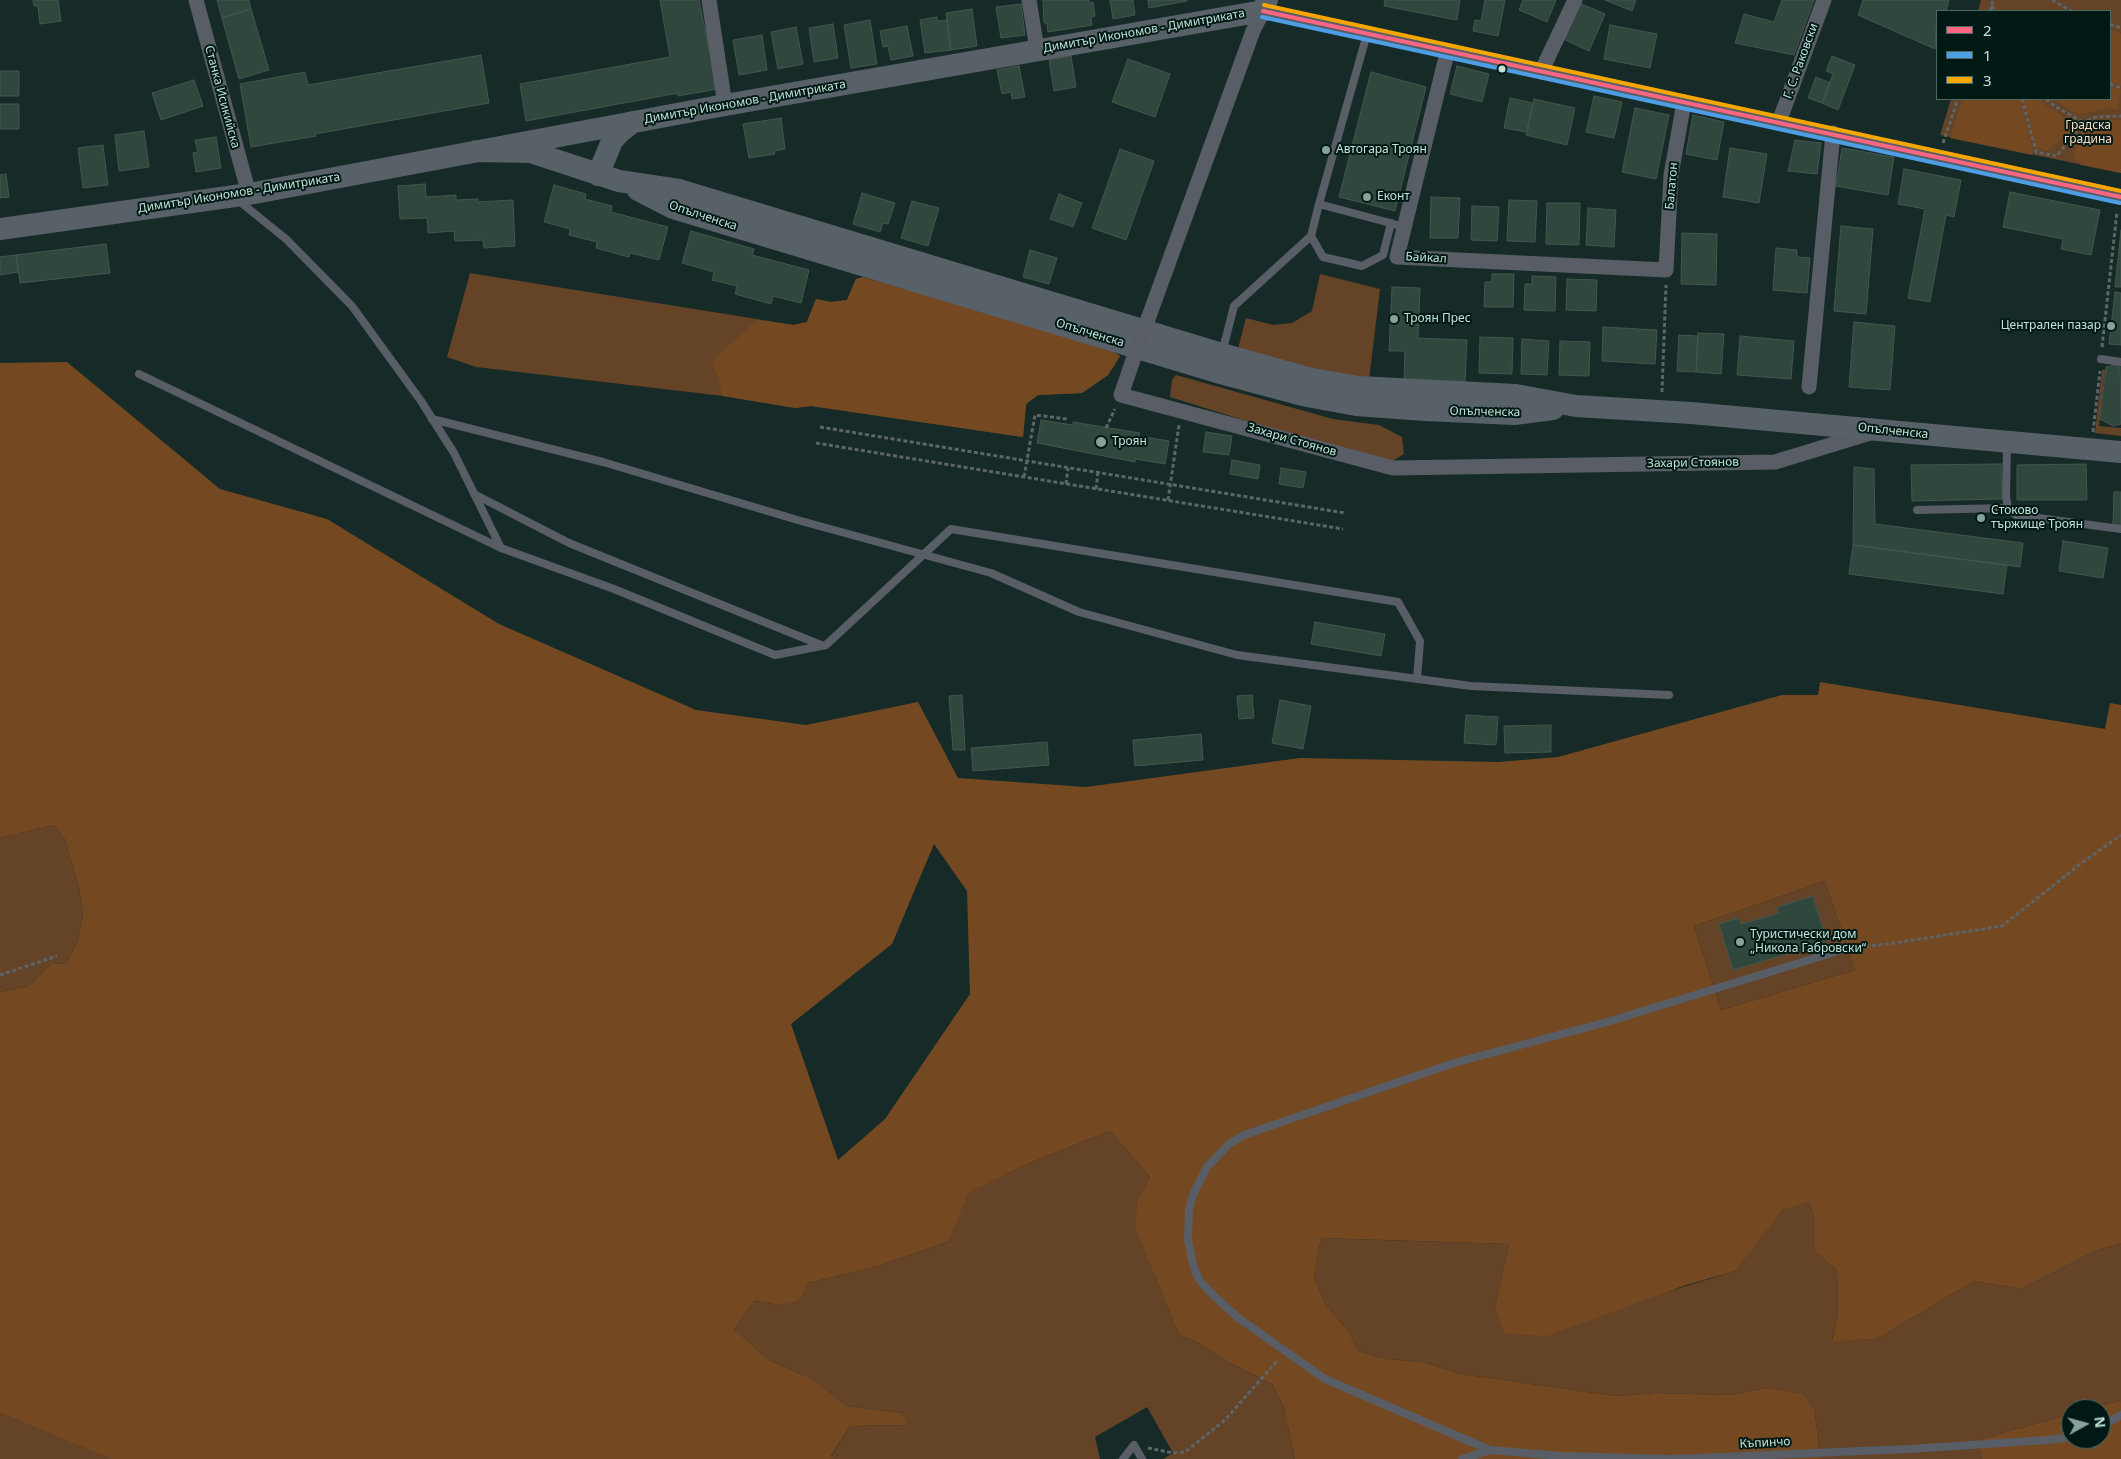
<!DOCTYPE html>
<html>
<head>
<meta charset="utf-8">
<style>
	body { margin:0 }
	#map { position:relative; width:2121px; height:1459px; overflow:hidden; background:#162b27; font-family:"Noto Sans",sans-serif }
	canvas { display:block }
	.legend { position:absolute; left:1936px; top:10px; width:175px; height:90px; box-sizing:border-box; background:#001914; border:1px solid #4d6963; margin:0; padding:6px 9px; list-style:none; font-size:15px; color:#c1e2d9 }
	.legend li { display:flex; align-items:center; gap:10px; height:25px }
	.legend b { width:25px; border:1px solid #4d6963 }
	.north { position:absolute; left:2061px; top:1399px; width:50px; height:50px; box-sizing:border-box; background:#001914; border:1px solid #4d6963; border-radius:50%; rotate:83deg; font-size:14px; font-weight:700; line-height:20px; text-align:center; color:#c1e2d9 }
	.north::after { content:''; display:block; margin:auto; width:18px; height:22px; background:#85a29b; clip-path:polygon(50% 0,100% 100%,50% 72%,0 100%) }
</style>
</head>
<body>
<div id="map">
<canvas width="2121" height="1459"></canvas>
<ul class="legend">
<li><b style="height:6px;background:#fa6682"></b>2</li>
<li><b style="height:6px;background:#4d9ee5"></b>1</li>
<li><b style="height:6px;background:#f7a600"></b>3</li>
</ul>
<div class="north">N</div>
</div>
<script>
const c = document.querySelector('canvas').getContext('2d');
c.lineJoin = 'round';
function fill(path, color) { c.fillStyle = color; c.fill(path, 'evenodd'); }
const shape = rows => new Path2D(rows.map(r => 'M' + r).join(''));
function trace(path, color, width, dash) { c.strokeStyle = color; c.lineWidth = width; c.lineCap = dash ? 'butt' : 'round'; c.setLineDash(dash || []); c.stroke(path); }
function write(font, color, halo, rows, align = 'center') {
  c.font = font + ' "Noto Sans",sans-serif'; c.lineWidth = 4; c.setLineDash([]); c.textBaseline = 'middle'; c.strokeStyle = halo; c.fillStyle = color; for (const [text, x, y, turn = 0] of rows) {
    c.save(); c.translate(x, y); c.rotate((+turn || 0) * Math.PI / 180); c.textAlign = isNaN(turn) ? turn : align; if (halo) c.strokeText(text, 0, 0); c.fillText(text, 0, 0); c.restore();
  }
}
fill(shape([
	[1981,0,2121,0,2121,173,1940,135,1951,99,2110,99,2110,11,1978,11],
	[470,273,794,325,807,322,816,299,831,302,847,300,856,279,1120,356,1108,375,1082,393,1038,395,1026,404,1023,437,811,406,795,408,723,396,476,367,447,357],
	[1320,274,1380,289,1369,380,1318,370,1238,349,1246,318,1273,325,1292,323,1312,311],
	[2102,370,2105,370,2099,426,2121,428,2121,436,2095,433],
	[1176,375,1333,419,1379,425,1402,437,1404,454,1391,462,1339,450,1170,397,1172,380],
	[54,825,65,839,79,888,83,914,78,940,67,964,52,963,29,986,0,992,0,838],
	[1825,881,1855,970,1721,1010,1694,926],
	[1110,1131,1150,1177,1138,1203,1156,1278,1179,1335,1197,1342,1230,1363,1272,1384,1284,1408,1295,1459,1163,1459,1173,1453,1147,1407,1095,1437,1100,1459,834,1459,831,1457,850,1426,906,1425,902,1413,846,1406,813,1379,770,1361,734,1329,755,1301,780,1305,808,1283,879,1266,949,1241,967,1193,1027,1164],
	[1809,1202,1815,1219,1815,1252,1837,1270,1838,1312,1832,1340,1877,1339,1974,1281,2021,1289,2095,1251,2121,1243,2121,1400,2089,1409,2071,1409,2071,1414,1977,1440,1982,1459,1820,1459,1815,1412,1766,1388,1731,1395,1655,1393,1615,1396,1461,1374,1422,1362,1387,1359,1358,1351,1349,1332,1325,1304,1314,1277,1321,1238,1509,1244,1495,1307,1656,1295,1736,1271,1782,1209],
	[0,1413,113,1458,113,1459,0,1459]
]), '#644327');
fill(shape([
	[2110,30,2121,34,2121,86,2110,82],
	[2110,86,2121,90,2118,110,2109,108,2081,114,2075,113,2052,99,2110,99],
	[1965,99,2020,99,2033,150,2032,155,1950,138,1960,106],
	[2023,99,2039,99,2044,104,2072,122,2072,131,2046,151,2036,148],
	[2105,120,2121,120,2121,173,2081,165,2074,157,2077,139,2082,133],
	[863,277,1099,343,1120,356,1108,375,1082,393,1038,395,1026,404,1023,437,811,406,795,408,723,396,712,361,757,320,794,325,807,322,816,299,831,302,847,300,856,279],
	[67,362,220,489,327,519,499,624,696,710,806,725,918,702,958,778,1086,787,1300,758,1499,762,1558,757,1782,695,1818,695,1820,682,2105,729,2110,703,2121,705,2121,1243,2095,1251,2021,1289,1974,1281,1877,1339,1832,1341,1838,1312,1837,1270,1815,1252,1815,1219,1809,1202,1782,1210,1736,1271,1686,1285,1547,1336,1505,1334,1495,1307,1509,1244,1321,1238,1314,1277,1325,1304,1349,1332,1358,1351,1387,1359,1422,1362,1461,1374,1615,1396,1655,1393,1731,1395,1766,1388,1803,1394,1815,1412,1820,1459,1295,1459,1284,1408,1272,1384,1230,1363,1197,1342,1179,1335,1136,1229,1137,1203,1150,1177,1110,1131,1027,1164,968,1193,949,1241,879,1266,808,1283,798,1301,780,1305,755,1301,734,1329,770,1361,813,1379,846,1406,902,1413,907,1425,850,1426,831,1456,834,1459,113,1459,0,1413,0,992,29,986,52,963,67,964,78,940,83,914,79,888,65,839,54,825,0,838,0,363],
	[934,844,967,891,970,994,885,1119,838,1160,791,1024,892,944],
	[1825,881,1855,970,1721,1010,1694,926],
	[2121,1400,2121,1459,1982,1459,1977,1440,2071,1414,2071,1439,2101,1439,2101,1409,2089,1409]
]), '#744922');
const building = shape([
	[33,0,58,0,61,21,40,24,38,6,34,6,33,0],
	[217,0,249,0,251,9,222,18,217,0],
	[660,0,699,0,717,89,678,96,678,93,526,121,520,84,670,57,660,0],
	[1043,0,1089,0,1089,3,1093,2,1095,16,1091,17,1092,25,1048,32,1047,23,1044,23,1043,0],
	[1110,0,1133,0,1135,15,1113,19,1110,0],
	[1148,0,1187,0,1187,1,1149,8,1148,0],
	[1385,0,1460,0,1457,20,1384,6,1385,0],
	[1485,0,1505,0,1498,36,1473,31,1475,20,1481,21,1485,0],
	[1523,0,1556,0,1547,22,1519,10,1523,0],
	[1605,0,1636,0,1632,11,1605,0],
	[1782,0,1814,0,1794,55,1735,43,1744,14,1774,22,1782,0],
	[1863,0,1949,0,1946,11,1937,11,1935,49,1858,15,1863,0],
	[1577,2,1605,14,1589,51,1561,38,1577,2],
	[1021,4,1025,35,1001,38,996,7,1021,4],
	[251,9,269,70,239,79,222,18,251,9],
	[972,9,977,46,951,50,946,13,972,9],
	[937,17,937,21,947,20,951,50,925,53,920,20,937,17],
	[870,20,877,64,851,68,844,25,870,20],
	[833,24,838,58,814,62,809,28,833,24],
	[1610,25,1657,34,1650,68,1604,59,1610,25],
	[907,26,913,56,891,60,888,46,883,47,880,31,907,26],
	[796,27,803,64,778,69,771,32,796,27],
	[762,35,767,70,739,75,733,40,762,35],
	[481,55,489,103,315,134,316,136,251,147,240,84,305,72,308,85,481,55],
	[1071,56,1076,87,1054,91,1049,60,1071,56],
	[1832,56,1855,65,1838,110,1822,103,1833,74,1826,71,1832,56],
	[1128,59,1170,74,1155,117,1112,102,1128,59],
	[1019,66,1025,97,1012,99,1011,92,1002,94,997,70,1019,66],
	[1457,66,1489,74,1482,102,1450,94,1457,66],
	[0,71,19,71,19,96,0,96,0,71],
	[1371,72,1426,87,1395,211,1339,197,1371,72],
	[1816,77,1830,83,1822,103,1808,98,1816,77],
	[194,80,203,106,161,120,152,93,194,80],
	[1594,96,1622,102,1614,138,1586,132,1594,96],
	[1510,98,1533,103,1527,132,1504,128,1510,98],
	[1534,99,1575,108,1567,145,1526,135,1534,99],
	[0,104,19,104,19,129,0,129,0,104],
	[1635,108,1669,115,1656,179,1622,172,1635,108],
	[1693,115,1724,122,1717,160,1686,154,1693,115],
	[781,118,785,149,774,151,775,154,749,158,743,124,781,118],
	[144,131,149,167,119,171,115,135,144,131],
	[216,137,221,168,196,172,193,153,198,152,195,140,216,137],
	[1795,140,1821,143,1817,174,1788,171,1795,140],
	[103,145,108,185,83,188,78,148,103,145],
	[1730,148,1767,154,1759,203,1723,197,1730,148],
	[1842,148,1894,157,1888,195,1836,186,1842,148],
	[1120,149,1154,161,1126,240,1092,228,1120,149],
	[1904,169,1961,180,1954,217,1946,215,1930,302,1908,298,1925,209,1898,204,1904,169],
	[6,174,9,197,0,198,0,175,6,174],
	[425,184,426,197,456,195,456,200,478,199,478,202,513,200,515,246,484,248,483,240,455,241,454,231,428,233,427,218,400,219,398,186,425,184],
	[554,185,586,194,585,199,612,206,611,212,668,227,659,260,630,253,629,257,596,248,597,242,569,235,570,229,544,222,554,185],
	[2010,192,2100,210,2091,255,2061,249,2063,239,2003,227,2010,192],
	[862,193,895,203,888,224,883,223,880,232,853,224,862,193],
	[1059,194,1082,203,1073,227,1050,219,1059,194],
	[1431,197,1460,198,1458,238,1430,238,1431,197],
	[1509,200,1537,201,1535,242,1507,241,1509,200],
	[912,201,939,208,928,246,901,238,912,201],
	[1547,203,1580,203,1579,245,1546,244,1547,203],
	[1472,206,1499,207,1497,241,1471,240,1472,206],
	[1588,208,1616,210,1614,247,1586,245,1588,208],
	[1841,226,1873,229,1866,314,1834,311,1841,226],
	[2121,230,2121,287,2115,287,2121,230],
	[691,231,754,249,752,255,809,270,801,303,773,296,771,304,735,294,737,286,712,280,714,272,682,263,691,231],
	[1682,233,1717,234,1716,285,1681,284,1682,233],
	[106,244,110,273,20,283,16,255,106,244],
	[1776,248,1797,250,1797,257,1810,258,1807,293,1773,290,1776,248],
	[1030,250,1057,258,1049,284,1023,277,1030,250],
	[16,255,18,272,0,275,0,257,16,255],
	[1492,274,1514,274,1513,307,1484,307,1485,282,1492,282,1492,274],
	[1532,276,1556,277,1555,311,1524,310,1525,284,1532,284,1532,276],
	[1567,279,1597,280,1596,311,1566,310,1567,279],
	[1392,287,1420,288,1418,338,1467,340,1465,383,1404,380,1405,351,1389,351,1392,287],
	[2115,292,2121,293,2121,345,2109,344,2115,292],
	[1854,322,1895,326,1890,390,1849,387,1854,322],
	[1603,327,1657,330,1655,364,1602,361,1603,327],
	[1698,333,1724,334,1721,374,1696,372,1698,333],
	[1679,335,1698,336,1696,372,1677,371,1679,335],
	[1740,336,1794,341,1791,379,1737,375,1740,336],
	[1480,337,1513,338,1512,374,1479,373,1480,337],
	[1522,339,1549,341,1547,375,1521,374,1522,339],
	[1560,341,1590,342,1589,376,1559,375,1560,341],
	[2120,364,2121,424,2113,426,2100,419,2106,367,2120,364],
	[1041,420,1073,425,1073,422,1140,433,1139,436,1169,441,1165,464,1135,459,1135,462,1037,443,1041,420],
	[1206,432,1232,436,1229,455,1203,452,1206,432],
	[1232,460,1260,465,1258,479,1230,474,1232,460],
	[2001,464,2002,499,1912,501,1911,465,2001,464],
	[2086,464,2087,500,2017,500,2017,465,2086,464],
	[1854,467,1874,469,1875,524,2023,543,2020,567,1853,545,1854,467],
	[1281,468,1306,472,1303,488,1279,484,1281,468],
	[2114,492,2121,492,2121,526,2113,525,2114,492],
	[2063,541,2108,548,2103,578,2059,571,2063,541],
	[1853,545,2007,565,2003,594,1849,574,1853,545],
	[1315,622,1385,634,1381,656,1311,644,1315,622],
	[962,695,965,750,953,750,949,696,962,695],
	[1252,695,1254,718,1239,719,1237,696,1252,695],
	[1280,700,1311,706,1303,749,1272,743,1280,700],
	[1466,715,1498,717,1496,745,1464,743,1466,715],
	[1551,725,1551,752,1505,753,1504,726,1551,725],
	[1201,734,1203,760,1135,766,1133,740,1201,734],
	[1047,742,1049,765,973,771,971,748,1047,742],
	[1813,896,1827,942,1733,970,1719,924,1739,918,1741,924,1779,913,1777,907,1813,896]
]);
fill(building, '#30473e');
trace(building, '#43564f', 1);
trace(shape([
	[2052,0,2071,11],
	[1991,6,1997,11],
	[1990,11,1993,0],
	[2110,24,2121,28],
	[2110,84,2121,88],
	[2022,99,2036,152,2057,156,2083,122,2096,117,2121,116],
	[2046,99,2056,107,2083,122],
	[1943,143,1958,99],
	[2102,347,2117,212],
	[1662,392,1666,285],
	[820,427,1345,513],
	[1106,428,1115,409],
	[2093,432,2100,371],
	[816,443,1343,529],
	[1024,477,1035,415,1067,419],
	[1066,484,1068,468],
	[1096,489,1098,472],
	[1168,500,1179,425],
	[1859,947,1888,944,2002,926,2079,865,2121,835],
	[0,975,57,956],
	[1148,1448,1173,1453,1185,1452,1225,1420,1278,1360]
]), '#5d6569', 3, [4, 2.5]);
trace(shape([
	[1367,34,1319,204,1405,227],
	[239,201,286,239,352,306,421,401,454,453,501,548],
	[1311,236,1323,257,1362,266,1383,255,1391,223],
	[1222,353,1234,306,1311,236,1319,204],
	[2101,359,2121,362],
	[139,374,501,548,614,589,775,655,826,645,951,529,1398,602,1420,641,1417,679],
	[432,419,603,462,801,521,991,573,1079,612,1237,655,1471,686,1669,695],
	[2007,444,2006,497,2008,508,2016,515,2121,529],
	[474,494,569,543,821,645],
	[1917,510,2008,508],
	[2101,1427,2121,1415],
	[1490,1450,1325,1379,1237,1317,1212,1294,1200,1281,1194,1268,1188,1240,1189,1210,1193,1195,1207,1167,1229,1144,1244,1135,1454,1063,1607,1022,1848,948],
	[1123,1459,1134,1445,1142,1459],
	[1462,1459,1490,1450,1561,1456,1673,1459,1909,1449,2047,1440,2071,1437]
]), '#585d66', 8);
trace(shape([
	[196,0,249,194],
	[709,0,725,105],
	[1029,0,1037,49],
	[1447,53,1397,257,1666,270,1671,175,1684,102],
	[1541,72,1575,0],
	[1779,122,1824,0],
	[1148,319,1253,31,1263,11,2121,197],
	[1134,357,1121,395,1393,468,1775,462,1870,433],
	[1809,387,1833,133]
]), '#585d66', 15);
trace(shape([
	[476,151,531,152,619,181,679,190,1222,354,1312,379,1358,387,1516,395,1576,406,1691,413,2121,452],
	[598,175,612,141,620,132,633,122],
	[638,190,673,208,1217,372,1307,396,1356,405,1425,410,1514,414,1553,409],
	[0,229,249,194,725,105,1263,11,1267,0]
]), '#586068', 22);
trace(shape([
	[1134,357,1148,319]
]), '#585d66', 15);
trace(shape([
	[1263,11,2121,197]
]), '#fa6682', 4);
trace(shape([
	[1262,17,2120,203]
]), '#4d9ee5', 4);
trace(shape([
	[1264,5,2121,191]
]), '#f7a600', 4);
for (const [x, y, r, color] of [
	[1502,69,4.5,"#c1e2d9"],
	[1326,150,5,"#85a29b"],
	[1367,197,5,"#85a29b"],
	[1394,319,5,"#85a29b"],
	[2111,326,5,"#85a29b"],
	[1101,442,6,"#85a29b"],
	[1981,518,5,"#85a29b"],
	[1740,942,5,"#85a29b"]
]) { const dot = new Path2D(); dot.arc(x, y, r, 0, 2 * Math.PI); c.fillStyle = color; c.fill(dot); trace(dot, '#001914', 2); }
write('12px', '#c1e2d9', '#001914', [
	["Димитър Икономов - Димитриката",1144,31,-10],
	["Г. С. Раковски",1801,61,-70],
	["Станка Исикийска",222,97,75],
	["Димитър Икономов - Димитриката",745,102,-10],
	["Балатон",1672,186,-85],
	["Димитър Икономов - Димитриката",239,193,-9],
	["Опълченска",703,216,18],
	["Байкал",1426,258,3],
	["Опълченска",1090,333,17],
	["Опълченска",1485,412,1],
	["Опълченска",1893,431,6],
	["Захари Стоянов",1292,440,16],
	["Захари Стоянов",1693,463,-1],
	["Къпинчо",1765,1443,-3]
]);
write('12px', '#fbd9c1', '#001914', [
	["Градска",2088,126],
	["градина",2088,140]
]);
write('12px', '#c1e2d9', '#001914', [
	["Автогара Троян",1336,150],
	["Еконт",1377,197],
	["Троян Прес",1404,319],
	["Централен пазар",2101,326,"right"],
	["Троян",1112,442],
	["Стоково",1991,511],
	["тържище Троян",1991,525],
	["Туристически дом",1750,935],
	["„Никола Габровски“",1750,949]
], 'left');
</script>
</body>
</html>
